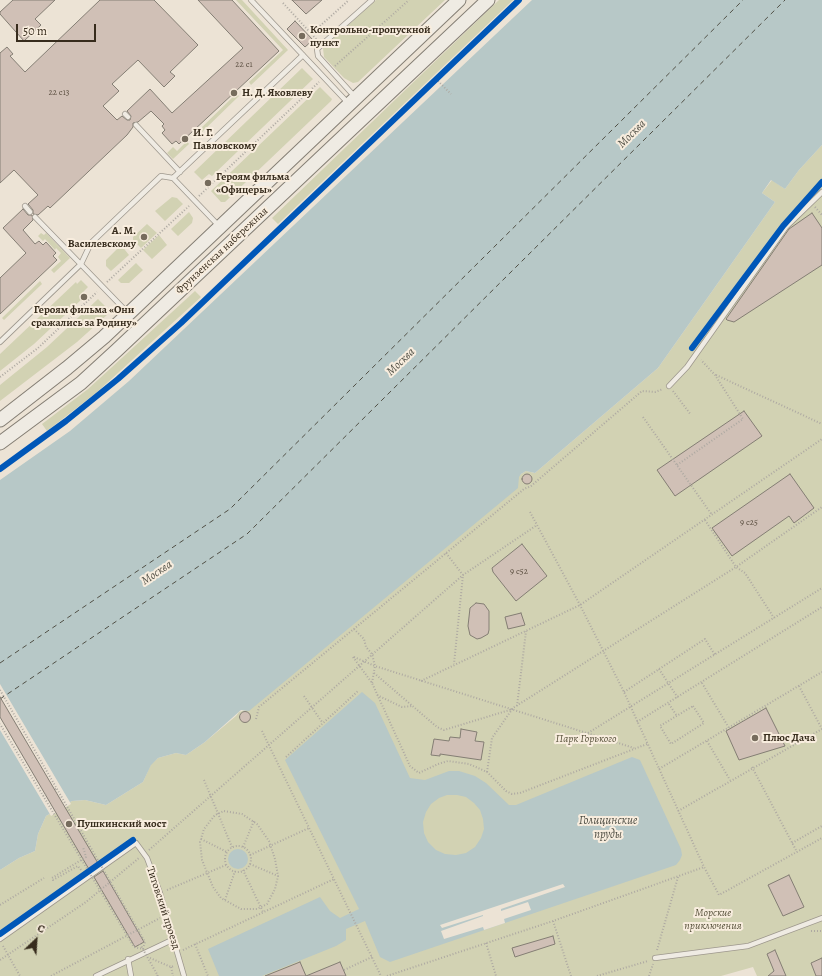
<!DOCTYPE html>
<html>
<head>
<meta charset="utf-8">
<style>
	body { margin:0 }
	#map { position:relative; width:822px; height:976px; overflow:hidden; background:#ece3d5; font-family:Alegreya,serif }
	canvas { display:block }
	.north { position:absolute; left:16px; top:920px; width:40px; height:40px; -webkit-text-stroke:3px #f8edde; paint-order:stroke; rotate:25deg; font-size:11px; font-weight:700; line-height:16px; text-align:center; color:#372c1d }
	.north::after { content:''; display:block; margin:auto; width:14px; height:18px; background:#372c1d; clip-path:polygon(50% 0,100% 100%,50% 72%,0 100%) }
	.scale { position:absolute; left:16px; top:24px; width:80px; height:18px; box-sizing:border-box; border:2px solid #372c1d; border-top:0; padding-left:5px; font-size:12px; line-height:14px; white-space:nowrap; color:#372c1d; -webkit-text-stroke:3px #f8edde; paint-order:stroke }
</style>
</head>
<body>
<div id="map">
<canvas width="822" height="976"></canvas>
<div class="north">С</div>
<div class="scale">50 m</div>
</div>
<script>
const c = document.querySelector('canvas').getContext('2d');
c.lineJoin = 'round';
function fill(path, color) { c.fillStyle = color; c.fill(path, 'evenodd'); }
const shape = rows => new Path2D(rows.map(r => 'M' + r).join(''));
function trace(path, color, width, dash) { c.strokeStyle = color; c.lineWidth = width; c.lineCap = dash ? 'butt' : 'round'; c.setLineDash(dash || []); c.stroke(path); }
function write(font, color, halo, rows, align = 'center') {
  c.font = font + ' Alegreya,serif'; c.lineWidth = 4; c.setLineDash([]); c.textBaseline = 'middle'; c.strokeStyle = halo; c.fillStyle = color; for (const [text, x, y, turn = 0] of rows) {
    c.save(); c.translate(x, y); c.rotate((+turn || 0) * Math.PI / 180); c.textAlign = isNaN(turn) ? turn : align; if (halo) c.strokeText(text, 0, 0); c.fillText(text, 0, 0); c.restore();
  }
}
fill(shape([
	[236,0,242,0,288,50,251,85,249,82,283,50],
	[376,0,445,0,358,82,353,83,344,78,324,57,323,48],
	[499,0,513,0,278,224,272,218],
	[302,68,313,79,212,176,209,174,202,180,194,172],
	[320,87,332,99,331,101,225,202,221,202,211,191],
	[236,94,239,96,202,132,199,130],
	[187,141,189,144,173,159,167,153,173,147,177,151],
	[822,145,822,976,757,976,753,967,721,976,0,976,0,870,19,858,35,851,38,834,46,816,72,801,85,800,106,805,143,782,151,764,158,758,176,753,186,755,205,742,236,716,239,712,246,710,521,474,526,471,535,473,658,368,775,202,762,193,772,180,785,189,799,170],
	[172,197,177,198,183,204,165,221,155,211],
	[189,212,193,218,192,223,178,236,171,229],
	[147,224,157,233,141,248,133,240,133,237],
	[41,233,44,235,46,233,70,258,54,273,51,270,61,261,58,257,61,253,56,248,55,250,45,239,43,241,38,236],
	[159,235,167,245,152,259,143,250],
	[121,245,129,255,111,271,106,266,106,260],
	[136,263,143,270,129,283,121,283,118,280],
	[81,280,88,287,79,296,82,299,34,344,0,371,0,354,76,282,77,284],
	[40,281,42,284,4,320,2,318],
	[195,291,201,297,96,393,47,431,42,424,88,389],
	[98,299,109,310,107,315,77,342,0,401,0,385,47,347]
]), '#d2d2b3');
fill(shape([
	[532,0,822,0,822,145,799,170,785,189,771,180,762,193,775,202,658,368,535,473,526,471,521,474,519,477,518,488,249,711,241,710,205,742,186,755,176,753,158,758,151,765,143,782,106,805,85,800,72,801,46,816,38,834,35,851,19,858,0,870,0,480,70,431,129,381],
	[362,692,375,703,410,778,425,780,449,771,459,771,475,776,486,783,509,805,516,805,632,757,640,760,681,849,682,855,680,860,676,865,390,962,380,957,365,921,346,929,346,940,336,946,262,976,219,976,208,949,320,897,330,911,340,918,359,909,285,760],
	[447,795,457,795,466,797,474,803,480,810,483,819,484,829,481,838,475,847,466,853,456,855,445,854,436,850,428,842,424,833,423,822,426,812,431,804,439,798],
	'228 859a10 10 0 1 1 20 0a10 10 0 1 1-20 0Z'
]), '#b7c8c7');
fill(shape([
	[0,684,71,804,51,816,0,730],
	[563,884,565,887,501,909,501,911,528,902,531,910,504,919,505,923,484,930,483,927,444,939,441,931,483,916,483,915,442,928,440,925]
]), '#ece3d5');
trace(shape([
	[0,663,230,509,743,0],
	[0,699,247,534,785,0]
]), '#515046', 1, [5, 4]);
const building = shape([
	[13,0,55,0,35,19,41,25,24,41,0,14,0,12,13,0],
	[100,0,154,0,198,45,170,72,175,76,164,87,138,60,112,84,119,91,103,106,117,120,122,116,127,120,130,120,131,116,127,111,150,89,172,113,243,48,198,0,232,0,279,51,179,144,176,141,172,144,162,133,165,130,162,126,164,124,151,111,138,122,133,123,133,127,127,135,50,208,48,206,38,215,33,214,33,210,28,204,38,195,14,170,0,183,0,53,7,47,13,54,10,56,25,72,100,0],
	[292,0,322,0,306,14,292,0],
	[295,21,313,40,305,47,287,29,295,21],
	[23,209,28,215,32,215,33,220,23,230,35,244,39,241,43,245,46,242,56,253,53,256,57,260,0,314,0,278,26,253,3,228,23,209],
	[812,213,822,228,822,265,734,322,727,320,726,319,789,229,812,213],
	[744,411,762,436,675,496,657,470,744,411],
	[790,474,814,508,794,523,789,516,732,556,712,528,790,474],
	'522 479a5 5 0 1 1 10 0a5 5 0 1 1-10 0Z',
	[522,544,547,576,516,601,493,572,492,568,522,544],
	[476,603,484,604,489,611,489,630,488,634,481,638,477,639,470,635,468,626,470,608,476,603],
	[521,613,525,625,508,629,505,617,521,613],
	[0,697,99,865,90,871,0,717,0,697],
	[766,708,785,746,739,760,726,731,766,708],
	'239.5 717a5.5 5.5 0 1 1 11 0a5.5 5.5 0 1 1-11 0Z',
	[461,729,477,732,475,741,484,742,481,760,440,754,440,756,431,755,434,739,449,741,450,737,460,738,461,729],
	[103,871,144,942,135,947,94,877,103,871],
	[789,875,804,907,783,916,768,885,789,875],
	[553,936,555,944,515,957,512,948,553,936],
	[775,950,786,976,768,976,774,971,767,954,775,950],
	[822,958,822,976,816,976,811,963,822,958],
	[300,962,306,976,265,976,300,962],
	[340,962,346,976,306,976,340,962]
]);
fill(building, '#d0c0b6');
trace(building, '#847e74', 1);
const lane = shape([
	[251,0,349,104],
	[355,97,318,56,317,49,372,0],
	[125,114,128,117],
	[136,125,180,172],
	[173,178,303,55],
	[25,206,30,212],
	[35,217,127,312],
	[0,342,81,264,91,243,161,176,173,178,219,226],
	[669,386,687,367,786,227,822,192],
	[0,939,136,843,147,858,160,893,184,976],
	[655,958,748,946,822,918],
	[128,959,131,976],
	[96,976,174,939]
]);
const secondary = shape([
	[0,420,67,368,104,337,459,0],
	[0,443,81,383,117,350,488,0]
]);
trace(lane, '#9d978d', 6);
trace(secondary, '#847e74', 15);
trace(shape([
	[283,3,317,40],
	[311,34,349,0],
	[335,66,409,0],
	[438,81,451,94],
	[199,196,319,82],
	[815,207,822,215],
	[107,282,189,206],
	[716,375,822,424],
	[0,377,38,348,97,292],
	[673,391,691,415],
	[643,417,712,515],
	[677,465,743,419,715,375,701,360],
	[0,470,1,472],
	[530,512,580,605,624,692,704,867,719,895,822,838],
	[705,520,736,567,745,573,774,618],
	[446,553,463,575,454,664],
	[354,629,364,639,366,647,372,654,375,666,372,683],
	[353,657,372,683,410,766,419,773,438,764,448,761,469,764,487,772,506,791,512,794,520,793,647,744],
	[354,657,375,666,634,748],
	[659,669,678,698],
	[374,673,437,727,444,730,513,709],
	[421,681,580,605,822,439],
	[702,683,729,728],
	[799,686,822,729],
	[624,692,705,639,715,655],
	[377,695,402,707,412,706],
	[304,696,322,722],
	[669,704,677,716],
	[517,706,526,631],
	[693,706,704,723,671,744,660,726,693,706],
	[256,719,259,707,524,489,531,486,642,391,655,392,663,389],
	[637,722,822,607],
	[262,731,381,976],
	[588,733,822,588],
	[707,741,730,780],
	[286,757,358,691],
	[752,767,797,852],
	[659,769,822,672],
	[487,772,492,738,513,708,736,567,822,507],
	[204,780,232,847],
	[55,789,57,788],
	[43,796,46,794],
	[224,811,242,814,257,824,269,841,275,859,278,876,275,889,267,904,257,909,241,909,221,898,213,887,202,860,200,842,204,829,215,815,224,811],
	[678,811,822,729],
	[201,839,227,852],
	[792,843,822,826],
	'225 859a13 13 0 1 1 26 0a13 13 0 1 1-26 0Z',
	[243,847,254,821],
	[149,850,463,575,537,525],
	[250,855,309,828],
	[250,864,278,876],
	[81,870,78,866,53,880,52,878,86,857,83,847],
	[243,870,263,912],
	[167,890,226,865],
	[225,900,235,871],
	[0,905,44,878],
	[553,921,571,976],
	[811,931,822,931],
	[486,943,496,976],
	[195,944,208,976],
	[3,946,20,976],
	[183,950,334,879],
	[657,950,678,877],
	[150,958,171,967,174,966],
	[0,960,86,902,139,858],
	[171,967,173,976],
	[344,970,372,957],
	[51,976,160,918],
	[157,976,158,975],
	[387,976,553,921,704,867],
	[597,976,648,961],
	[649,976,653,964]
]), '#aea9a2', 2, [1, 2]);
trace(lane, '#efebe3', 4.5);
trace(secondary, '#efebe3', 13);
trace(shape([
	[0,690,145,942,143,949,134,947,0,724],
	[140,944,158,976]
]), '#aea9a2', 2, [1, 2]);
trace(shape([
	[692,348,783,226,822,182],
	[0,469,66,421,118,379,181,323,519,0],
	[0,934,133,840]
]), '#0057b8', 6);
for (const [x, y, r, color] of [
	[302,36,4,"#766c5d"],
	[234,93,4,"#766c5d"],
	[185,139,4,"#766c5d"],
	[208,183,4,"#766c5d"],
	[144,237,4,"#766c5d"],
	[84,297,4,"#766c5d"],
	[755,738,4,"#766c5d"],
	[69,824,4,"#766c5d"]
]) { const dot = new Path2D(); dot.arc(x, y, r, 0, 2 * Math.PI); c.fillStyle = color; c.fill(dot); trace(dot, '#f8edde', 1.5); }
write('9px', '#5d5143', null, [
	["22 с1",244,65],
	["22 с13",59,93],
	["9 с25",749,523],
	["9 с52",519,572]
]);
write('bold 11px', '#372c1d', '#f8edde', [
	["Контрольно-пропускной",310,30],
	["пункт",310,43],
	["Н. Д. Яковлеву",242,93],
	["И. Г.",193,133],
	["Павловскому",193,146],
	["Героям фильма",216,177],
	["«Офицеры»",216,190],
	["А. М.",136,231,"right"],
	["Василевскому",136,244,"right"],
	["Героям фильма «Они",84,310,"center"],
	["сражались за Родину»",84,323,"center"],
	["Плюс Дача",763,738],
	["Пушкинский мост",77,824]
], 'left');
write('11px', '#372c1d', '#f8edde', [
	["Фрунзенская набережная",222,251,-43],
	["Титовский проезд",163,908,72]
]);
write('italic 11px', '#58523c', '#f8edde', [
	["Парк Горького",586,739],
	["Морские",713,913],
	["приключения",713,926]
]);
write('italic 12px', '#515046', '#f8edde', [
	["Москва",632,134,-45],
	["Москва",401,362,-44],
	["Москва",157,573,-34],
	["Голицинские",608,821],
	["пруды",608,835]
]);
</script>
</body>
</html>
